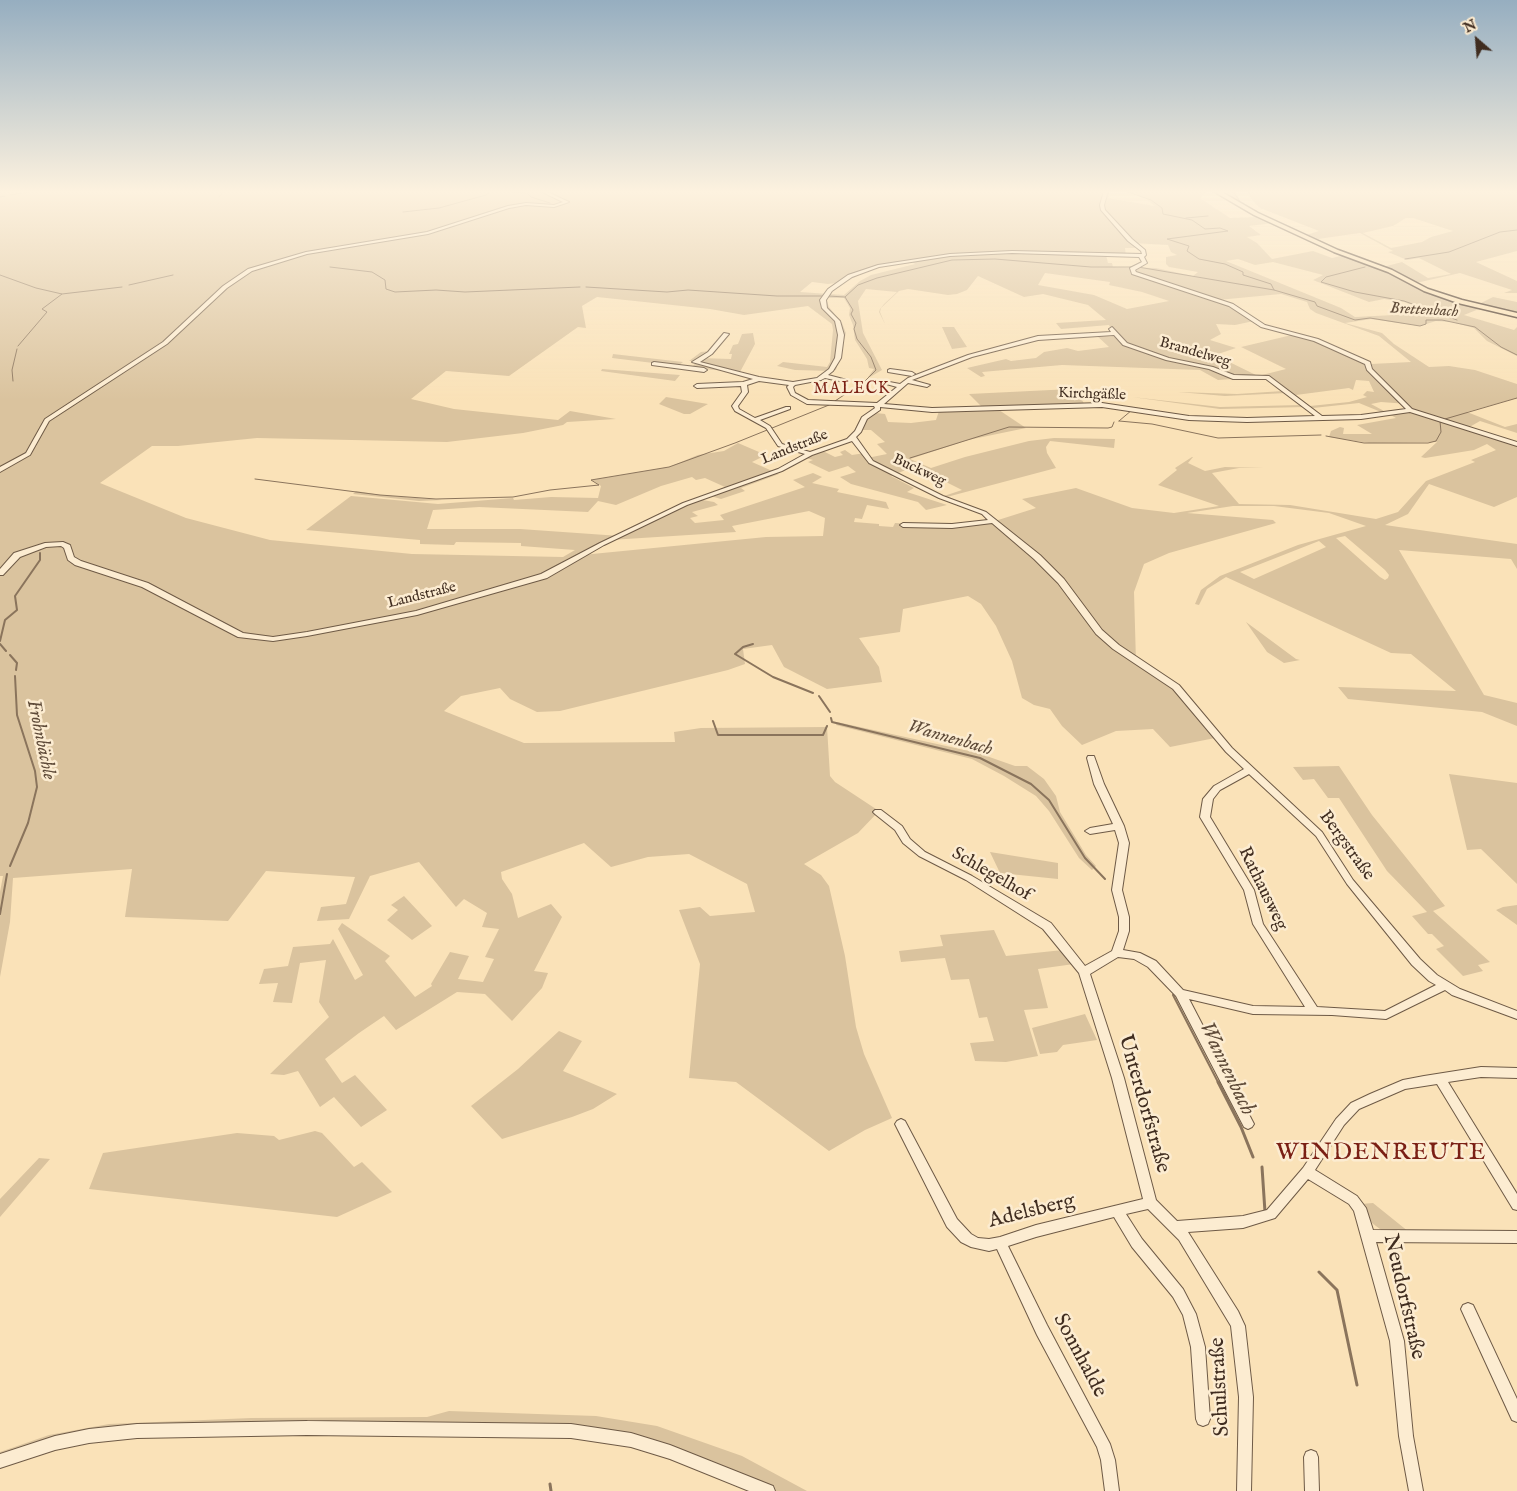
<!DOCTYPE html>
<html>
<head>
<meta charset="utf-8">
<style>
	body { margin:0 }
	#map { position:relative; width:1517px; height:1491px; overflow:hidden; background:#fae2b8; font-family:"IM FELL English",serif }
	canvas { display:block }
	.north { position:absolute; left:1452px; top:15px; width:50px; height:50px; -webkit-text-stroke:4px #fcecd1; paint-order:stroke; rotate:333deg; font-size:14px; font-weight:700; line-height:20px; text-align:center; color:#402d20 }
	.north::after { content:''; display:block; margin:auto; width:18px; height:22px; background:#402d20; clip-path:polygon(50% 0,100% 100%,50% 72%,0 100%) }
</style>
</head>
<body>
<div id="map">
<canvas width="1517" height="1491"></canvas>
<div class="north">N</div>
</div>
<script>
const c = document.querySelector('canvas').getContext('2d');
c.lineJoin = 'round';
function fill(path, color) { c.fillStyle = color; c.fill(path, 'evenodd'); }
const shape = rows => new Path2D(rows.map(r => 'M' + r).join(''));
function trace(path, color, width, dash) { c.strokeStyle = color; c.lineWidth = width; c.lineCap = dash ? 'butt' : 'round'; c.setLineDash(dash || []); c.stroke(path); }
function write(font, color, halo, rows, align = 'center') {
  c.font = font + ' "IM FELL English",serif'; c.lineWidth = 5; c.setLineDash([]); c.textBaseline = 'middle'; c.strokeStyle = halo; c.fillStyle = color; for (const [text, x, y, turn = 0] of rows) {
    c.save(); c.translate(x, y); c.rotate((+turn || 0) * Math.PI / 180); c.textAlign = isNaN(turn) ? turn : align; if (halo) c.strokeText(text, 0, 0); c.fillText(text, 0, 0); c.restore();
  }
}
fill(shape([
	[0,191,1109,191,1108,198,1155,206,1145,198,1123,191,1207,191,1200,198,1230,218,1258,217,1273,223,1249,226,1261,235,1247,237,1257,243,1272,259,1313,251,1332,258,1345,255,1251,211,1214,191,1235,191,1241,203,1249,208,1306,235,1319,231,1260,208,1251,199,1248,191,1517,191,1517,251,1476,262,1517,281,1517,293,1504,293,1512,290,1460,273,1416,283,1436,292,1477,305,1493,297,1517,302,1517,317,1479,309,1464,315,1514,330,1517,327,1517,356,1487,341,1474,328,1452,322,1436,321,1420,326,1371,319,1345,323,1382,333,1394,344,1429,367,1449,366,1475,370,1517,384,1517,398,1467,412,1505,427,1517,424,1517,433,1480,421,1466,429,1517,445,1517,497,1494,507,1429,484,1408,514,1385,525,1517,544,1517,569,1511,559,1399,550,1484,695,1517,703,1517,726,1482,712,1348,699,1338,687,1456,691,1411,654,1391,653,1226,577,1207,589,1199,605,1195,604,1201,590,1220,576,1298,545,1366,526,1329,513,1274,506,1233,506,1187,513,1273,520,1276,523,1169,553,1144,564,1134,592,1136,662,1174,689,1215,738,1170,747,1153,729,1116,731,1082,745,1062,726,1050,709,1034,705,1022,698,1012,661,996,626,981,604,968,596,903,609,900,632,859,638,879,667,882,682,827,689,784,667,772,645,743,649,745,664,728,670,560,711,537,712,510,699,500,688,461,696,444,711,524,743,675,742,674,732,701,728,827,727,830,776,835,782,879,811,858,833,804,864,821,875,829,886,845,956,856,1027,864,1054,892,1118,865,1130,829,1151,736,1082,689,1078,700,964,679,910,700,907,710,916,755,912,747,884,689,854,648,857,611,867,584,843,501,872,502,879,512,894,518,918,551,904,562,917,534,971,548,973,542,988,512,1021,485,994,457,992,396,1030,384,1016,359,1033,325,1059,342,1083,355,1075,387,1110,361,1127,334,1097,320,1107,298,1071,284,1075,270,1074,329,1017,319,1002,326,960,300,963,292,1003,273,1002,278,983,259,984,264,969,288,966,293,947,330,944,333,939,355,980,363,975,338,929,342,923,390,956,385,961,415,997,432,986,431,984,450,952,469,956,458,979,483,982,494,959,485,957,499,929,482,927,487,913,464,899,456,907,419,862,370,876,349,919,317,921,321,907,346,904,355,877,266,871,228,921,125,917,132,869,13,878,10,922,0,977,0,892,3,876,0,876],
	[1406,218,1413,218,1453,231,1431,237,1422,242,1391,248,1363,233,1393,226],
	[1360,233,1393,251,1388,252,1407,260,1419,258,1451,274,1428,278,1402,262,1383,267,1348,254,1318,239],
	[1131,243,1168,245,1171,252,1177,255,1166,257,1166,264,1169,267,1198,272,1193,276,1156,268,1113,267,1112,263,1108,263,1106,255,1126,256,1125,248,1135,248],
	[1238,259,1255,265,1273,262,1323,275,1313,280,1369,302,1384,299,1404,302,1433,313,1355,317,1341,308,1226,261],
	[911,261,915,264,871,275,860,281,844,295,800,292,812,282,828,284,845,282,869,270],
	[1045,273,1110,282,1109,285,1142,292,1169,301,1127,309,1094,295,1038,285],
	[978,276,1024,297,1043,294,1088,305,1106,320,1056,323,1061,329,1109,325,1112,331,1118,332,1121,337,1097,336,1109,347,1078,351,1067,348,1044,352,1036,358,1011,361,1006,359,967,368,981,377,985,376,982,372,1062,365,1200,370,1218,380,1261,377,1283,391,1237,394,1178,392,1225,396,1287,393,1301,405,1220,407,1132,397,1220,409,1305,407,1322,417,1313,408,1359,403,1381,412,1384,411,1371,404,1381,402,1408,404,1413,410,1387,413,1396,418,1357,425,1372,434,1343,434,1344,428,1340,427,1331,431,1329,437,1369,443,1437,442,1421,457,1425,458,1474,450,1487,444,1496,450,1471,460,1475,462,1426,481,1398,512,1376,519,1290,505,1239,504,1212,473,1239,468,1264,468,1225,467,1205,471,1188,463,1193,457,1192,457,1175,468,1177,470,1158,485,1219,506,1174,513,1132,508,1076,488,1022,499,1036,508,995,521,952,526,895,523,893,527,879,526,879,524,854,522,855,518,862,519,867,505,889,509,886,502,837,492,839,489,812,483,822,477,813,473,793,480,805,487,720,515,724,520,695,523,690,518,698,516,692,512,718,505,714,502,697,499,620,536,520,529,427,529,433,510,479,507,588,512,598,501,616,505,661,486,692,477,696,480,705,478,725,487,707,495,721,499,745,491,741,488,779,474,752,462,766,455,738,443,724,451,698,455,669,467,592,480,601,486,598,498,551,497,514,500,513,498,438,504,351,496,306,530,420,540,420,544,454,545,456,542,521,543,521,546,575,550,563,557,412,554,270,540,186,518,100,483,152,446,178,446,257,438,447,442,523,433,563,425,567,422,616,419,570,411,558,420,454,409,411,399,446,371,509,376,578,327,586,328,582,306,597,297,710,309,744,315,808,306,832,324,833,330,830,362,827,367,783,362,777,366,795,370,830,371,836,370,846,333,842,323,829,307,826,298,844,298,850,308,849,315,853,325,855,340,867,359,869,368,874,369,868,377,870,377,882,370,863,333,858,301,866,289,897,292,884,304,880,309,879,312,885,324,880,312,881,308,899,291,908,289,948,295,957,294,967,290],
	[1281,294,1307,302,1310,309,1316,313,1379,336,1411,362,1371,364,1309,337,1296,334,1241,347,1286,369,1258,376,1215,355,1236,348,1210,340,1221,334,1216,324,1235,325,1254,321,1218,300],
	[1356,380,1369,381,1374,392,1367,391,1363,395,1367,397,1349,402,1310,406,1296,395,1349,388,1353,390],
	[809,511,825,518,823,536,766,537,582,555,610,540,736,532,732,526],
	[1345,536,1385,570,1389,575,1388,578,1385,580,1380,577,1336,538],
	[1319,541,1326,547,1254,579,1240,572],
	[942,327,954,327,967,347,952,349],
	[753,333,755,344,740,372,690,368,695,364,694,361,689,361,701,352,710,351,700,358,731,359,732,354,729,354,733,345,738,344,742,334],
	[613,354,683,362,678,366,612,358],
	[602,369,680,375,675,381,601,371],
	[1071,389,1075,389,1085,405,996,408,1026,428,968,440,910,459,931,468,965,457,1029,441,1054,438,1115,439,1114,448,1050,441,1046,447,1047,453,1056,468,943,498,941,497,962,490,902,460,895,463,908,469,891,476,914,488,907,492,947,505,926,510,918,502,851,484,840,477,856,472,848,466,829,472,808,462,813,460,806,458,823,451,835,457,843,455,840,452,845,450,852,455,865,453,867,458,887,454,877,444,885,442,871,430,863,430,866,419,876,413,885,414,888,422,911,423,936,420,939,411,982,407,969,394],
	[666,397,708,404,690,414,684,414,659,404],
	[356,491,380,495,442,500,419,501,353,494],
	[1246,622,1296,659,1300,660,1284,663,1267,652],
	[837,722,978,753,1015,766,1027,766,1044,779,1056,796,1060,812,1086,855,1096,866,1092,870,1079,858,1049,811,1036,796,1004,776,972,759,836,725],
	[1339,766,1372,815,1445,906,1433,911,1490,962,1478,965,1483,971,1463,976,1436,949,1444,946,1432,934,1428,934,1412,916,1427,912,1387,871,1339,798,1328,798,1314,779,1303,780,1293,767],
	[1449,774,1517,783,1517,884,1481,849,1467,850],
	[990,852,1058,863,1058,879,1000,873],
	[404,896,432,926,412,940,387,920,398,910,391,905],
	[1517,905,1517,925,1496,910,1503,907],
	[994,930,1006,956,1063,950,1074,964,1038,969,1048,1008,1024,1010,1038,1056,1006,1062,975,1061,970,1043,994,1041,987,1017,979,1018,969,979,951,980,945,958,901,962,899,951,943,946,940,935],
	[1085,1014,1097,1040,1063,1045,1057,1052,1040,1054,1032,1028],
	[559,1031,582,1041,563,1071,617,1094,593,1109,572,1117,502,1139,471,1106,518,1069],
	[315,1131,322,1133,354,1167,362,1162,392,1192,337,1217,89,1189,103,1153,237,1133,274,1136,279,1140],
	[39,1158,50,1159,0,1217,0,1199],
	[1373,1203,1409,1232,1384,1232,1372,1223,1361,1204],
	[449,1411,596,1416,657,1426,742,1456,807,1491,750,1491,672,1458,597,1439,556,1437,281,1432,77,1440,0,1465,0,1452,49,1435,109,1424,251,1418,427,1417]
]), '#dac39e');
trace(shape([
	[491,191,506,192],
	[1125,191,1151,200,1162,208,1163,214,1192,220,1205,229,1220,228,1228,231,1167,239,1189,246,1187,251,1199,259,1225,264,1243,272,1243,275,1271,284,1274,290,1315,302,1317,306,1355,320,1370,318,1420,326,1426,324,1426,320,1442,320,1475,327,1501,347,1517,355],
	[1233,191,1241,203],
	[331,192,333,191],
	[511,192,527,193,531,197,550,203],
	[10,195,35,191],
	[0,197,5,196],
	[219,197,224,191],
	[403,212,439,208,486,195,491,191],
	[1186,218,1208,216],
	[1405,259,1449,252,1500,232,1517,230],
	[330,267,372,272,385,280,386,289,395,292,436,290,465,292,580,287],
	[1138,267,1274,290],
	[1365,267,1326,277,1321,282,1355,292,1404,301,1457,320],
	[0,275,36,288,62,294,42,309,47,312,18,346],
	[129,285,173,275],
	[586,287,667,292,688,290,777,296,822,296],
	[62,294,122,287],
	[828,296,845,297],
	[13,381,12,370,17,349],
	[1445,419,1517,398],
	[1119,421,1152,424,1218,438,1321,435],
	[1119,421,1132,410],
	[1326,436,1364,443,1428,443,1436,441,1441,432,1440,421],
	[910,458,1009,427,1108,428,1112,427,1114,422],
	[255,479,380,495,436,499,513,497,550,490,599,485,591,480,669,467,735,443,829,405,865,381,876,370,871,357,857,339,854,329,856,323,851,314,853,310,845,297,858,285,877,278,952,260,995,259,1091,267,1133,267]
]), '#8a745c', 1);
trace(shape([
	[0,641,5,620,17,610,15,596,40,560,40,553],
	[0,644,6,651],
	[753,644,743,647,735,654,773,677,813,693],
	[10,655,17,663,16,670],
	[819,696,830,712],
	[831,718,832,722,980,758,1031,784,1049,800,1085,858,1105,879],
	[713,721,718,735,823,735,827,726],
	[10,866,28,823,37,787,35,771,17,715,15,676],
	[0,914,7,874],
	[1173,995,1219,1084]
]), '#8a745c', 2);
trace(shape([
	[1218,1082,1241,1127,1253,1157],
	[1262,1167,1265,1212],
	[1319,1272,1337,1290,1357,1385],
	[550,1484,551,1491]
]), '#8a745c', 3);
const minor = shape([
	[540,191,545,191,569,202,554,207,526,205,509,208,428,234,307,254,252,271,227,288,167,344,49,421,30,455,0,472,0,467,26,453,45,419,163,342,223,286,248,269,306,252,427,232,508,206,526,203,554,205,563,202,540,191],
	[1104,191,1108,191,1104,205,1105,210,1132,239,1145,250,1146,255,1144,257,1147,263,1135,270,1136,272,1233,304,1265,325,1318,339,1370,362,1372,369,1412,409,1517,442,1517,446,1410,412,1361,419,1247,422,1189,420,1102,407,932,412,880,407,880,410,867,419,861,432,856,437,873,461,943,496,986,512,1040,555,1064,579,1102,630,1119,645,1179,685,1232,748,1322,832,1353,880,1420,959,1437,975,1460,989,1517,1011,1517,1019,1452,995,1445,990,1386,1019,1332,1015,1253,1014,1189,999,1254,1124,1252,1127,1248,1129,1244,1127,1176,996,1148,967,1134,959,1118,957,1090,974,1124,1078,1156,1200,1177,1221,1243,1216,1267,1210,1303,1168,1336,1119,1351,1103,1370,1094,1403,1080,1424,1076,1481,1067,1517,1068,1517,1078,1481,1077,1448,1082,1517,1194,1517,1210,1513,1209,1437,1084,1405,1089,1359,1109,1344,1125,1315,1170,1357,1196,1366,1208,1373,1230,1517,1231,1517,1243,1376,1242,1404,1341,1413,1436,1423,1491,1409,1491,1399,1436,1390,1341,1354,1211,1349,1204,1308,1179,1275,1218,1243,1228,1188,1232,1238,1311,1245,1326,1253,1397,1251,1491,1237,1491,1239,1397,1231,1326,1179,1240,1148,1209,1126,1214,1142,1239,1183,1289,1196,1314,1205,1347,1210,1419,1208,1424,1203,1426,1198,1424,1196,1419,1191,1347,1183,1315,1173,1297,1132,1247,1114,1217,1036,1237,1008,1246,1047,1325,1110,1444,1115,1460,1119,1491,1105,1491,1101,1460,1097,1447,1037,1335,997,1249,989,1251,971,1247,961,1242,947,1227,895,1124,897,1121,901,1119,905,1121,957,1219,971,1234,978,1238,989,1239,1000,1237,1036,1225,1143,1199,1112,1078,1079,973,1043,929,966,880,919,856,903,843,895,830,875,814,873,812,875,810,881,810,902,826,910,839,925,852,972,876,1051,923,1085,966,1112,951,1119,931,1119,917,1112,890,1119,843,1115,830,1090,834,1085,831,1090,828,1113,824,1094,784,1087,758,1088,756,1094,756,1104,784,1124,826,1129,843,1122,890,1129,917,1129,931,1123,950,1140,953,1156,961,1183,990,1253,1006,1305,1007,1253,924,1244,890,1200,817,1203,799,1214,786,1244,769,1226,752,1173,689,1113,649,1096,634,1058,583,1034,559,992,523,952,528,903,527,900,525,903,523,952,524,988,520,982,514,939,498,869,463,852,441,812,455,782,471,687,505,604,545,547,578,417,615,307,636,273,641,238,637,142,587,75,565,68,560,64,548,61,546,46,547,20,557,3,575,0,575,0,569,14,553,45,543,63,542,70,545,74,557,81,561,148,583,243,633,273,637,307,632,416,611,541,574,600,543,683,503,778,469,805,454,778,446,766,428,735,411,732,406,742,392,741,386,697,388,694,386,697,384,743,382,753,379,692,362,708,352,724,333,729,334,712,354,700,362,759,377,793,382,817,378,829,369,835,358,838,335,835,321,822,308,820,300,828,289,848,275,878,265,950,254,1012,251,1142,254,1141,251,1128,241,1101,210,1100,205,1104,191],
	[1012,253,1139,257,1142,262,1130,268,1132,274,1229,306,1261,327,1314,341,1365,364,1367,370,1406,409,1361,415,1322,416,1269,376,1234,375,1213,367,1169,358,1127,343,1112,327,1109,329,1111,332,1038,336,968,355,908,378,900,384,879,380,879,382,897,387,877,403,808,400,795,393,793,387,795,385,821,380,825,378,844,382,847,380,828,375,833,371,841,358,844,335,840,321,827,308,826,300,832,291,852,277,879,267,950,256,1012,253],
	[1114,335,1123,345,1166,360,1209,369,1233,379,1266,379,1315,416,1247,418,1189,416,1102,403,932,408,884,404,908,383,927,387,930,385,912,380,972,357,1038,340,1114,335],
	[759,381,789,385,787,387,791,395,807,404,869,406,874,406,875,408,862,417,855,431,847,439,810,452,782,444,770,426,760,420,790,409,790,407,786,407,755,418,739,409,738,406,748,392,747,385,759,381],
	[1249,774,1316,836,1347,884,1412,965,1429,981,1436,985,1385,1011,1317,1007,1263,924,1254,890,1210,817,1213,799,1220,790,1249,774],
	[654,362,704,368,707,370,704,372,652,365,652,363,654,362],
	[890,369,912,372,915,374,912,376,888,372,888,370,890,369],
	[1468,1303,1473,1305,1517,1399,1517,1422,1512,1420,1461,1309,1463,1305,1468,1303],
	[307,1421,571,1424,631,1433,670,1445,768,1484,773,1486,775,1491,749,1491,670,1459,631,1447,571,1438,307,1435,137,1438,89,1443,55,1450,0,1468,0,1454,55,1436,89,1429,137,1424,307,1421],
	[1311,1450,1316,1452,1318,1457,1319,1491,1305,1491,1304,1457,1306,1452,1311,1450]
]);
const major = shape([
	[1213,191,1220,191,1258,213,1338,250,1392,270,1428,289,1462,300,1517,313,1517,317,1458,303,1424,291,1388,272,1334,252,1254,215,1213,191]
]);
trace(minor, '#6e5a46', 2);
trace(major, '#402d20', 3);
fill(minor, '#fcecd1');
fill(major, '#fae2b8');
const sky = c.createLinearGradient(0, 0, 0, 400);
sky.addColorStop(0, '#96aec0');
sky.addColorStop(0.48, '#fdf2df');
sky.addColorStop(1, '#fdf2df00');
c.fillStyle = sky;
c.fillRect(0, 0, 1517, 400);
write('15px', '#402d20', '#fcecd1', [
	["Brandelweg",1195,353,16],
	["Kirchgäßle",1092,395,2],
	["Landstraße",795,448,-22],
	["Buckweg",919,471,25],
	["Landstraße",422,596,-14]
]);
write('italic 16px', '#5f4b39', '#fcecd1', [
	["Brettenbach",1424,311,3]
]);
c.letterSpacing = '1px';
write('16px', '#7a1f14', '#fcecd1', [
	["MALECK",852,390]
]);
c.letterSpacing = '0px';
write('18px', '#402d20', '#fcecd1', [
	["Bergstraße",1346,846,54],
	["Schlegelhof",991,875,30],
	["Rathausweg",1262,889,64]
]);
write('italic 19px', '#5f4b39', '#fcecd1', [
	["Wannenbach",950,739,16],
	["Frohnbächle",40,740,78]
]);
write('21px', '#402d20', '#fcecd1', [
	["Unterdorfstraße",1143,1104,74],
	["Adelsberg",1032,1212,-14],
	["Neudorfstraße",1403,1297,77],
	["Sonnhalde",1079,1356,62],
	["Schulstraße",1221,1387,-93]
]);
write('italic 22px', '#5f4b39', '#fcecd1', [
	["Wannenbach",1226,1069,64]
]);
c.letterSpacing = '1px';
write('24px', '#7a1f14', '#fcecd1', [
	["WINDENREUTE",1381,1154]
]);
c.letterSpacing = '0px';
</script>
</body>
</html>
